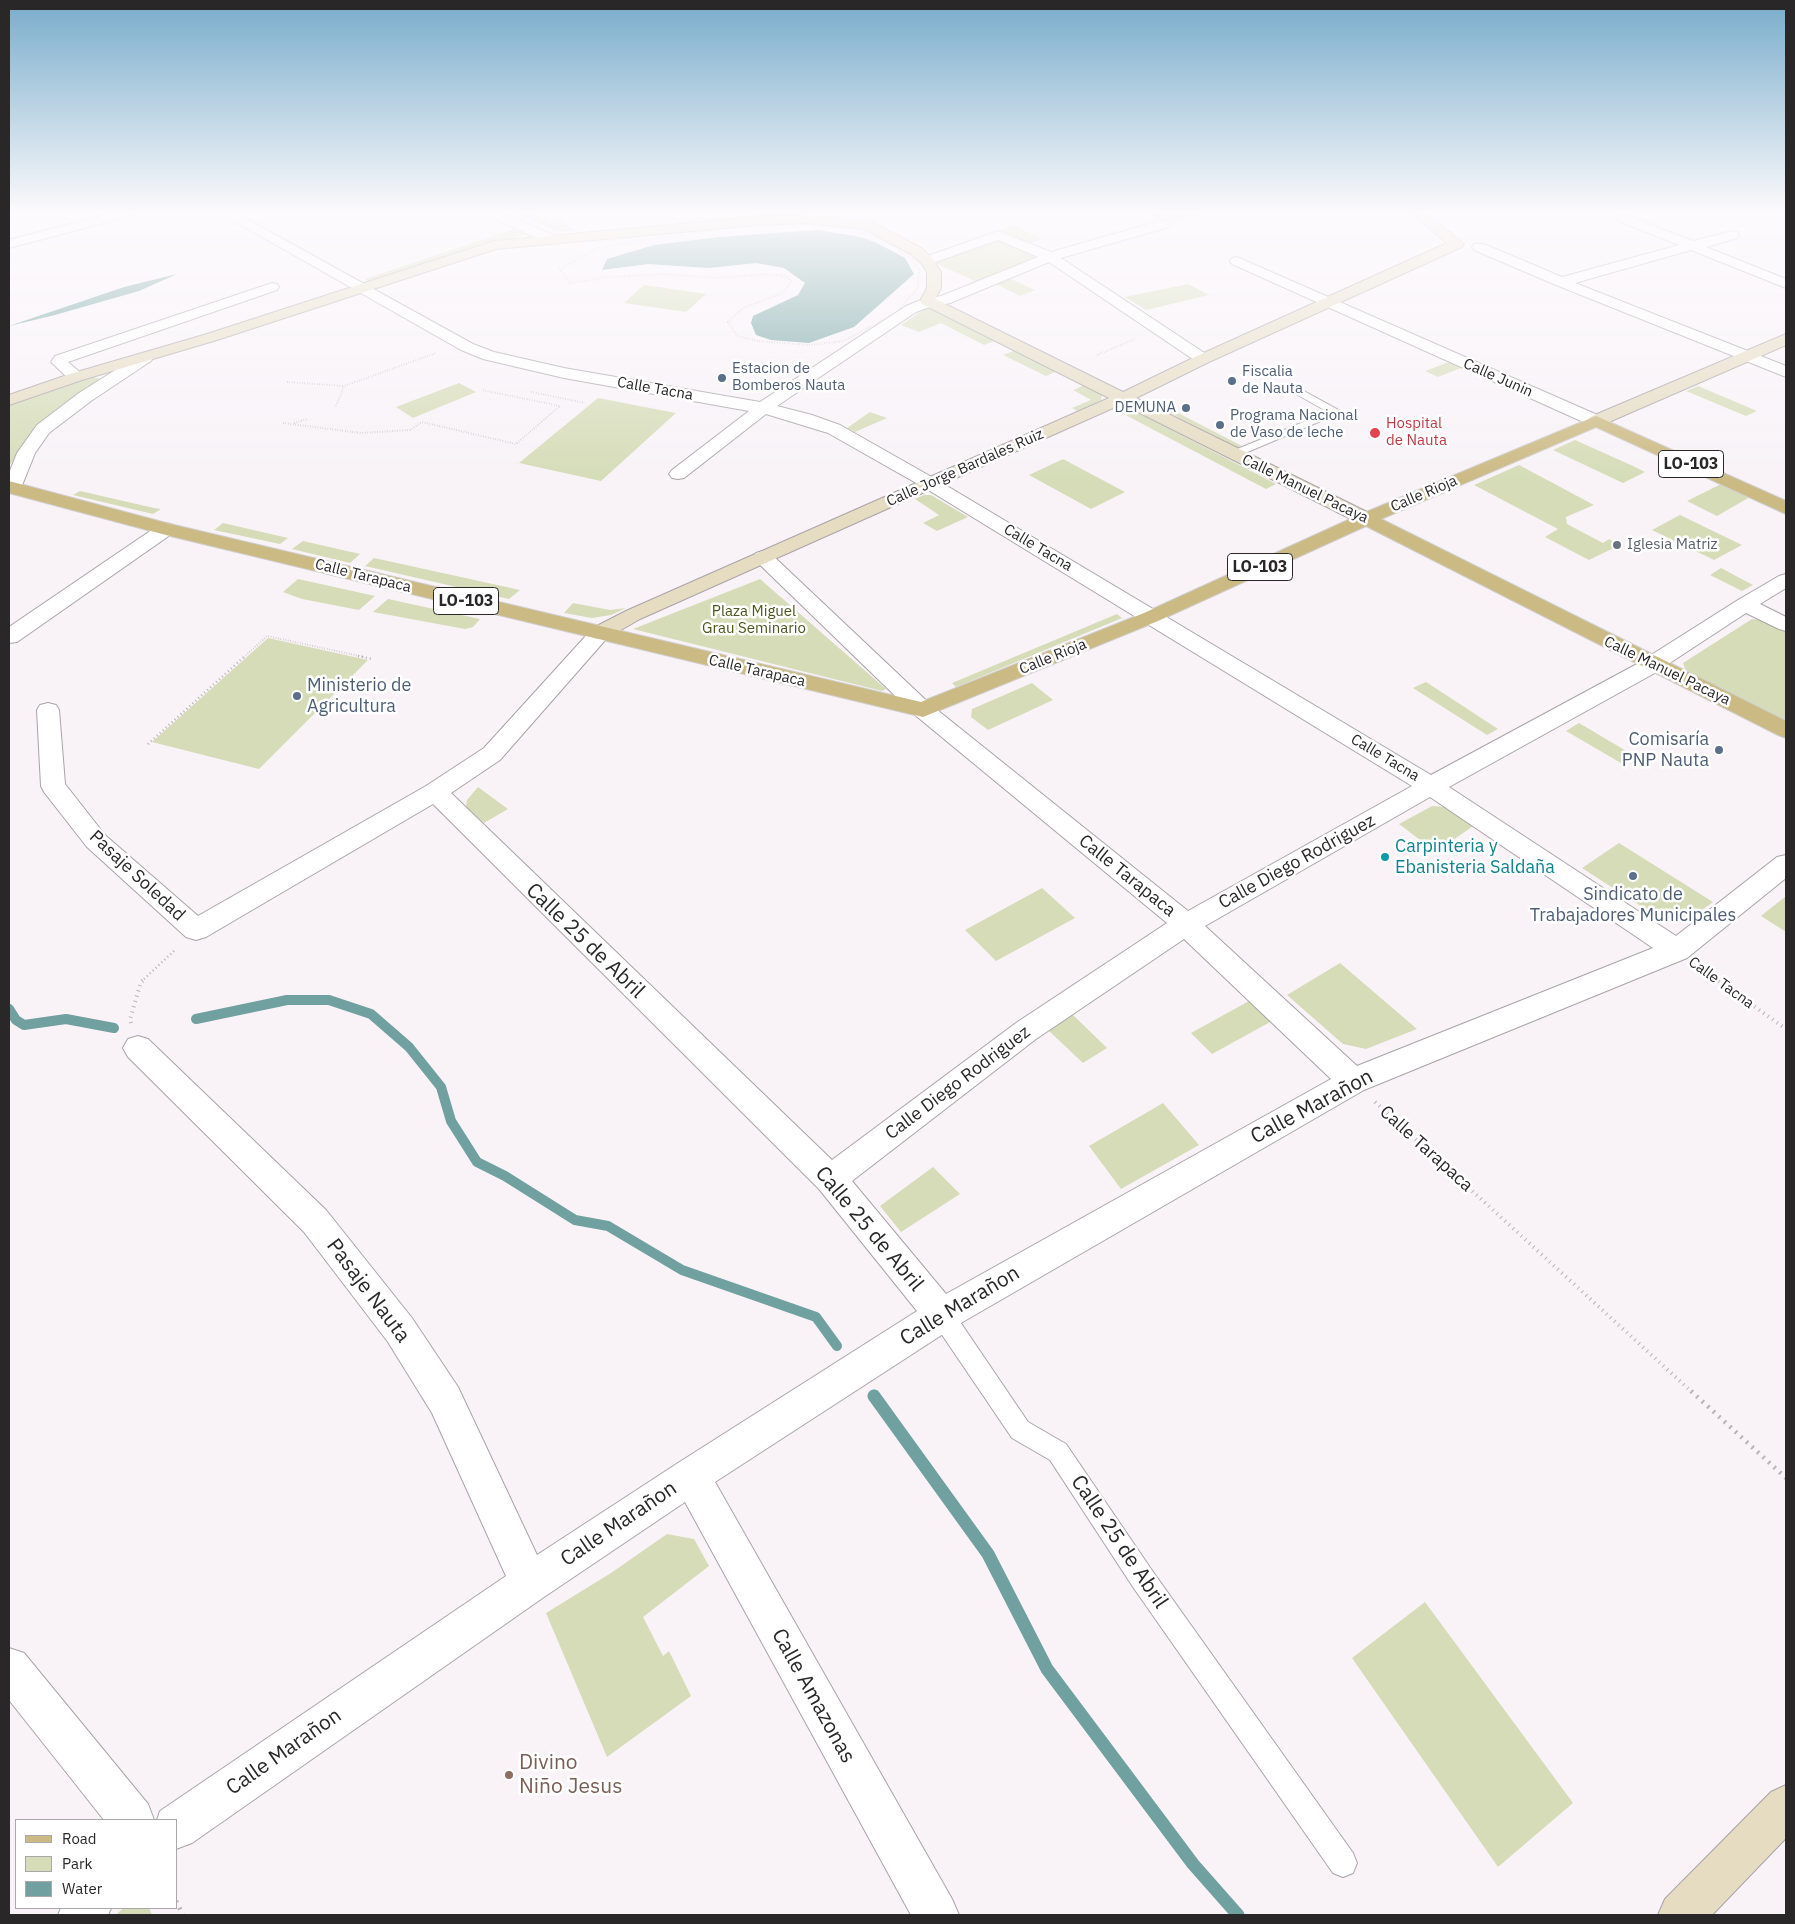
<!DOCTYPE html>
<html>
<head>
<meta charset="utf-8">
<style>
	body { margin:0 }
	#map { position:relative; width:1795px; height:1924px; overflow:hidden; background:#f9f3f8; font-family:"IBM Plex Sans",sans-serif }
	canvas { display:block }
	.frame { position:absolute; inset:0; border:10px solid #2a2729; pointer-events:none }
	.legend { position:absolute; left:15px; top:1819px; width:162px; height:90px; box-sizing:border-box; background:#fff; border:1px solid #aaa9a9; margin:0; padding:6px 9px; list-style:none; font-size:15px; color:#2a2729 }
	.legend li { display:flex; align-items:center; gap:10px; height:25px }
	.legend b { width:25px; border:1px solid #aaa9a9 }
</style>
</head>
<body>
<div id="map">
<canvas width="1795" height="1924"></canvas>
<div class="frame"></div>
<ul class="legend">
<li><b style="height:6px;background:#ccba84"></b>Road</li>
<li><b style="height:14px;background:#d5dcb7"></b>Park</li>
<li><b style="height:14px;background:#70a0a0"></b>Water</li>
</ul>
</div>
<script>
const c = document.querySelector('canvas').getContext('2d');
c.lineJoin = 'round';
function fill(path, color) { c.fillStyle = color; c.fill(path, 'evenodd'); }
const shape = rows => new Path2D(rows.map(r => 'M' + r).join(''));
function trace(path, color, width, dash) { c.strokeStyle = color; c.lineWidth = width; c.lineCap = dash ? 'butt' : 'round'; c.setLineDash(dash || []); c.stroke(path); }
function write(font, color, halo, rows, align = 'center') {
  c.font = font + ' "IBM Plex Sans",sans-serif'; c.lineWidth = 5; c.setLineDash([]); c.textBaseline = 'middle'; c.strokeStyle = halo; c.fillStyle = color; for (const [text, x, y, turn = 0] of rows) {
    c.save(); c.translate(x, y); c.rotate((+turn || 0) * Math.PI / 180); c.textAlign = isNaN(turn) ? turn : align; if (halo) c.strokeText(text, 0, 0); c.fillText(text, 0, 0); c.restore();
  }
}
fill(shape([
	[514,212,534,212,551,223,560,221,576,231,555,231],
	[784,212,800,212,796,216,694,221],
	[1138,212,1215,212,1174,221],
	[1014,225,1029,233,1043,239,1031,243,1000,230],
	[516,227,531,234,482,244,368,281,365,279,514,229],
	[1000,238,1046,257,981,284,933,262],
	[1011,279,1035,290,1020,296,996,284],
	[1188,284,1209,295,1146,310,1125,297],
	[644,285,706,294,686,312,624,303],
	[926,308,936,308,1000,339,984,345,941,323,919,332,901,325],
	[1016,350,1058,371,1046,376,1003,355],
	[1449,362,1461,368,1438,377,1425,371],
	[86,376,102,379,34,431,9,466,9,404],
	[459,383,476,392,413,418,396,407],
	[1085,385,1098,392,1102,395,1101,400,1079,412,1072,408,1091,400,1073,390],
	[1698,386,1757,411,1746,416,1686,391],
	[598,398,676,413,601,481,519,463],
	[1153,400,1242,446,1238,448,1148,402],
	[1125,406,1276,484,1266,489,1116,410],
	[870,412,887,418,855,432,847,428],
	[1575,440,1633,466,1645,472,1623,483,1553,450],
	[1063,459,1125,492,1091,509,1029,475],
	[1519,465,1594,505,1566,517,1567,524,1603,543,1609,539,1620,545,1589,560,1545,537,1558,529,1474,485],
	[1721,484,1750,497,1717,516,1687,501],
	[80,491,154,508,161,509,153,514,73,495],
	[924,495,931,495,968,517,937,531,923,523,939,515,915,499],
	[1680,515,1742,545,1714,560,1652,530],
	[223,523,288,538,280,544,214,530],
	[303,541,360,554,350,563,292,549],
	[374,558,520,590,509,599,365,566],
	[1721,568,1753,585,1742,591,1710,575],
	[298,579,375,596,359,610,302,599,283,592],
	[760,579,886,689,882,691,633,629],
	[388,599,480,619,473,627,465,629,373,612],
	[573,603,610,610,626,608,611,615,592,618,564,613],
	[1117,614,1122,618,956,687,952,683],
	[1752,619,1761,620,1786,632,1786,723,1686,672,1683,663],
	[268,638,368,660,259,769,152,742],
	[1426,682,1443,693,1498,729,1487,735,1413,688],
	[1032,683,1053,700,988,730,971,717,972,709],
	[1579,723,1633,755,1621,763,1566,731],
	[478,787,508,809,484,823,466,807,467,800],
	[1432,806,1446,807,1473,826,1436,852,1399,824],
	[1619,843,1713,902,1684,923,1664,921,1582,868],
	[1042,888,1075,918,996,961,965,930],
	[1786,896,1786,932,1761,916],
	[1340,963,1417,1029,1366,1049,1343,1044,1287,995],
	[1249,1001,1272,1021,1212,1054,1191,1033],
	[1070,1012,1107,1048,1083,1063,1048,1030],
	[1163,1103,1199,1145,1121,1189,1089,1146],
	[933,1167,960,1194,901,1232,880,1206],
	[667,1534,694,1539,709,1566,643,1617,663,1656,669,1651,691,1696,607,1757,546,1613,611,1573],
	[1425,1602,1573,1803,1498,1867,1352,1658],
	[129,1908,149,1908,152,1915,116,1915,122,1909]
]), '#d5dcb7');
fill(shape([
	[818,230,861,237,877,243,905,258,914,274,854,327,809,343,771,340,756,335,751,323,753,316,798,295,805,283,784,268,756,263,709,268,648,264,602,270,607,259,654,245,719,237],
	[177,274,139,291,55,315,9,326,124,287]
]), '#70a0a0');
trace(shape([
	[9,1009,16,1020,24,1025,66,1019,114,1028],
	[196,1019,287,1000,329,1000,371,1014,409,1047,441,1087,451,1121,477,1162,505,1176,575,1220,608,1226,682,1270,816,1317,837,1346]
]), '#70a0a0', 10);
trace(shape([
	[874,1396,988,1554,1047,1669,1193,1864,1238,1915]
]), '#70a0a0', 13);
const lane = shape([
	[1291,384,1342,412,1238,456,1230,456,1228,454,1230,452,1328,412,1287,389,1286,387,1291,384],
	[942,1304,950,1307,1028,1422,1066,1444,1151,1569,1353,1853,1357,1863,1353,1873,1343,1877,1333,1873,1133,1587,1050,1460,1012,1438,934,1323,931,1315,934,1307,942,1304]
]);
const street = shape([
	[115,212,136,212,134,215,9,248,9,240,115,212],
	[218,212,234,212,473,344,494,352,564,368,760,402,906,306,918,301,941,296,1038,257,998,240,927,265,922,264,920,261,922,258,998,231,1051,252,1159,221,1169,221,1171,224,1169,227,1061,258,1209,356,1211,359,1209,362,1197,362,1049,262,950,303,927,308,916,312,777,406,812,415,840,425,937,480,1431,775,1637,664,1738,600,1779,576,1786,574,1786,588,1760,604,1786,617,1786,631,1779,629,1746,613,1653,674,1449,787,1676,936,1777,857,1786,855,1786,878,1687,958,1364,1090,954,1327,715,1482,952,1899,959,1915,911,1915,685,1502,544,1597,192,1843,176,1849,176,1820,157,1820,160,1811,506,1576,432,1413,388,1342,304,1232,128,1057,123,1048,128,1039,138,1036,148,1039,326,1210,412,1318,458,1387,537,1555,678,1463,917,1311,819,1189,433,804,206,937,196,940,186,937,87,847,44,792,41,786,37,710,40,705,48,703,56,705,59,710,65,784,105,835,198,916,426,786,484,748,593,628,600,627,607,628,611,633,607,638,500,760,451,793,832,1160,1016,1023,1167,923,915,715,756,561,753,557,756,553,763,551,770,553,931,705,1188,911,1412,786,925,488,828,433,766,414,684,478,678,479,672,478,669,474,672,470,749,411,564,378,483,359,461,350,218,212],
	[1430,797,1653,948,1357,1066,1205,926,1430,797],
	[1184,939,1331,1079,946,1294,852,1181,1036,1039,1184,939],
	[485,212,502,212,553,235,555,238,548,242,543,241,487,215,485,212],
	[806,212,821,212,809,222,799,222,797,219,806,212],
	[831,212,848,212,872,222,874,225,872,228,862,228,833,215,831,212],
	[1623,214,1693,241,1732,231,1737,232,1739,235,1737,238,1706,247,1786,279,1786,288,1691,250,1575,283,1786,366,1786,377,1556,285,1474,250,1472,247,1474,244,1484,244,1562,277,1679,245,1618,221,1616,218,1618,215,1623,214],
	[1237,257,1602,417,1605,421,1602,425,1596,426,1590,425,1232,264,1230,261,1232,258,1237,257],
	[272,283,277,284,279,287,277,290,68,362,82,374,84,377,82,380,70,380,51,362,55,356,272,283],
	[145,353,151,355,153,358,151,361,91,401,49,433,35,453,21,488,19,492,9,493,9,473,17,453,37,425,79,393,139,355,145,353],
	[166,523,173,525,176,529,173,533,17,642,9,643,9,627,159,525,166,523],
	[9,1648,24,1653,148,1804,154,1820,104,1820,9,1700,9,1648],
	[61,1908,111,1908,108,1915,58,1915,61,1908]
]);
const secondary = shape([
	[1410,212,1424,212,1464,244,1462,247,1209,362,1136,398,1373,515,1375,519,1373,523,1366,525,1359,523,1122,404,640,619,607,638,600,639,593,638,589,633,593,628,626,611,1109,398,922,304,920,301,927,288,927,272,922,264,911,254,864,229,804,223,758,225,496,249,217,340,82,380,9,405,9,395,70,374,207,334,494,241,758,217,804,215,872,222,921,248,932,258,941,272,941,288,935,299,1123,392,1197,356,1447,243,1410,212],
	[1786,334,1786,345,1602,425,1596,426,1590,425,1587,421,1590,417,1786,334],
	[1786,1785,1786,1838,1712,1915,1658,1915,1665,1899,1771,1792,1786,1785]
]);
const primary = shape([
	[1596,416,1786,501,1786,514,1596,427,1381,519,1786,721,1786,738,1778,735,1366,526,1158,621,923,717,166,535,9,493,9,481,170,524,921,702,1144,613,1359,515,1596,416]
]);
trace(lane, '#a9a3a8', 2);
trace(street, '#a9a3a8', 2);
trace(secondary, '#a9a3a8', 2);
trace(primary, '#d0cfd0', 2);
trace(shape([
	[800,224,836,227,883,240,910,258,919,268,918,288,895,314,843,341,808,345,758,341,737,336,728,322,743,308,783,293,792,281,784,276,768,274,717,278,663,274,609,277,570,283,560,269,597,248,742,226,800,224],
	[1097,355,1135,339],
	[287,382,344,386],
	[531,392,585,403],
	[336,406,344,386,436,353],
	[283,423,361,433,410,430,422,422,516,444,560,406,482,390],
	[294,423,308,419],
	[244,657,267,636,364,657]
]), '#b9b3b8', 2, [0.5, 2]);
trace(shape([
	[358,656,372,659],
	[148,744,245,656],
	[1699,967,1716,979],
	[144,979,176,949]
]), '#b9b3b8', 2.5, [1, 3]);
trace(shape([
	[1714,978,1786,1029],
	[131,1023,130,1019,141,982,146,978],
	[1375,1102,1693,1393]
]), '#b9b3b8', 4, [1, 4.5]);
trace(shape([
	[1691,1391,1786,1478],
	[176,1901,183,1915]
]), '#b9b3b8', 4.5, [2, 5.5]);
fill(lane, '#fff');
fill(street, '#fff');
fill(secondary, '#e6dcc2');
fill(primary, '#ccba84');
const sky = c.createLinearGradient(0, 0, 0, 481);
sky.addColorStop(0, '#78accb');
sky.addColorStop(0.44, '#fcfafc');
sky.addColorStop(1, '#fcfafc00');
c.fillStyle = sky;
c.fillRect(0, 0, 1795, 481);
for (const [x, y, r, color] of [
	[722,378,5,"#5c6f8a"],
	[1232,381,5,"#5c6f8a"],
	[1186,408,5,"#5c6f8a"],
	[1220,425,5,"#5c6f8a"],
	[1375,433,6,"#e0444e"],
	[1617,545,5,"#6b7280"],
	[297,696,5,"#5c6f8a"],
	[1719,750,5,"#5c6f8a"],
	[1385,857,5,"#0f9aa8"],
	[1633,876,5,"#5c6f8a"],
	[509,1775,5,"#8d6e63"]
]) { const dot = new Path2D(); dot.arc(x, y, r, 0, 2 * Math.PI); c.fillStyle = color; c.fill(dot); trace(dot, '#fff', 2); }
write('15px', '#4e5e75', '#fff', [
	["Estacion de",732,369],
	["Bomberos Nauta",732,386],
	["Fiscalia",1242,372],
	["de Nauta",1242,389],
	["DEMUNA",1176,408,"right"],
	["Programa Nacional",1230,416],
	["de Vaso de leche",1230,433]
], 'left');
write('15px', '#2a2729', '#fff', [
	["Calle Junin",1498,378,24],
	["Calle Tacna",655,389,10],
	["Calle Jorge Bardales Ruiz",965,468,-24],
	["Calle Manuel Pacaya",1305,489,26],
	["Calle Rioja",1424,494,-23],
	["Calle Tacna",1038,548,31],
	["Calle Tarapaca",363,576,14],
	["Calle Rioja",1053,657,-22],
	["Calle Tarapaca",757,671,13],
	["Calle Manuel Pacaya",1667,671,26],
	["Calle Tacna",1385,758,31],
	["Calle Tacna",1721,983,36]
]);
write('15px', '#be3a42', '#fff', [
	["Hospital",1386,424],
	["de Nauta",1386,441]
], 'left');
write('15px', '#5b616d', '#fff', [
	["Iglesia Matriz",1627,545]
], 'left');
write('15px', '#4d551b', '#fff', [
	["Plaza Miguel",754,612],
	["Grau Seminario",754,629]
]);
for (const [x, y, w] of [
	[1691,464,65],
	[1260,567,65],
	[466,601,65]
]) { const box = new Path2D(); box.roundRect(x - w / 2, y - 13.5, w, 27, 4); c.fillStyle = '#fff'; c.fill(box); trace(box, '#2a2729', 1); }
write('bold 16px', '#2a2729', null, [
	["LO-103",1691,464],
	["LO-103",1260,567],
	["LO-103",466,601]
]);
write('18px', '#4e5e75', '#fff', [
	["Ministerio de",307,686],
	["Agricultura",307,707],
	["Comisaría",1709,740,"right"],
	["PNP Nauta",1709,761,"right"],
	["Sindicato de",1633,895,"center"],
	["Trabajadores Municipales",1633,916,"center"]
], 'left');
write('18px', '#0d838f', '#fff', [
	["Carpinteria y",1395,847],
	["Ebanisteria Saldaña",1395,868]
], 'left');
write('18px', '#2a2729', '#fff', [
	["Calle Diego Rodriguez",1297,862,-29],
	["Pasaje Soledad",137,876,43],
	["Calle Tarapaca",1127,876,39],
	["Calle Diego Rodriguez",958,1083,-37],
	["Calle Tarapaca",1426,1149,42]
]);
write('21px', '#2a2729', '#fff', [
	["Calle 25 de Abril",585,941,44],
	["Calle Marañon",1312,1107,-28],
	["Calle 25 de Abril",869,1229,50],
	["Pasaje Nauta",368,1291,53],
	["Calle Marañon",960,1306,-31],
	["Calle Marañon",619,1524,-34],
	["Calle 25 de Abril",1119,1542,56],
	["Calle Amazonas",813,1696,61],
	["Calle Marañon",284,1752,-35]
]);
write('21px', '#785e54', '#fff', [
	["Divino",519,1763],
	["Niño Jesus",519,1787]
], 'left');
</script>
</body>
</html>
